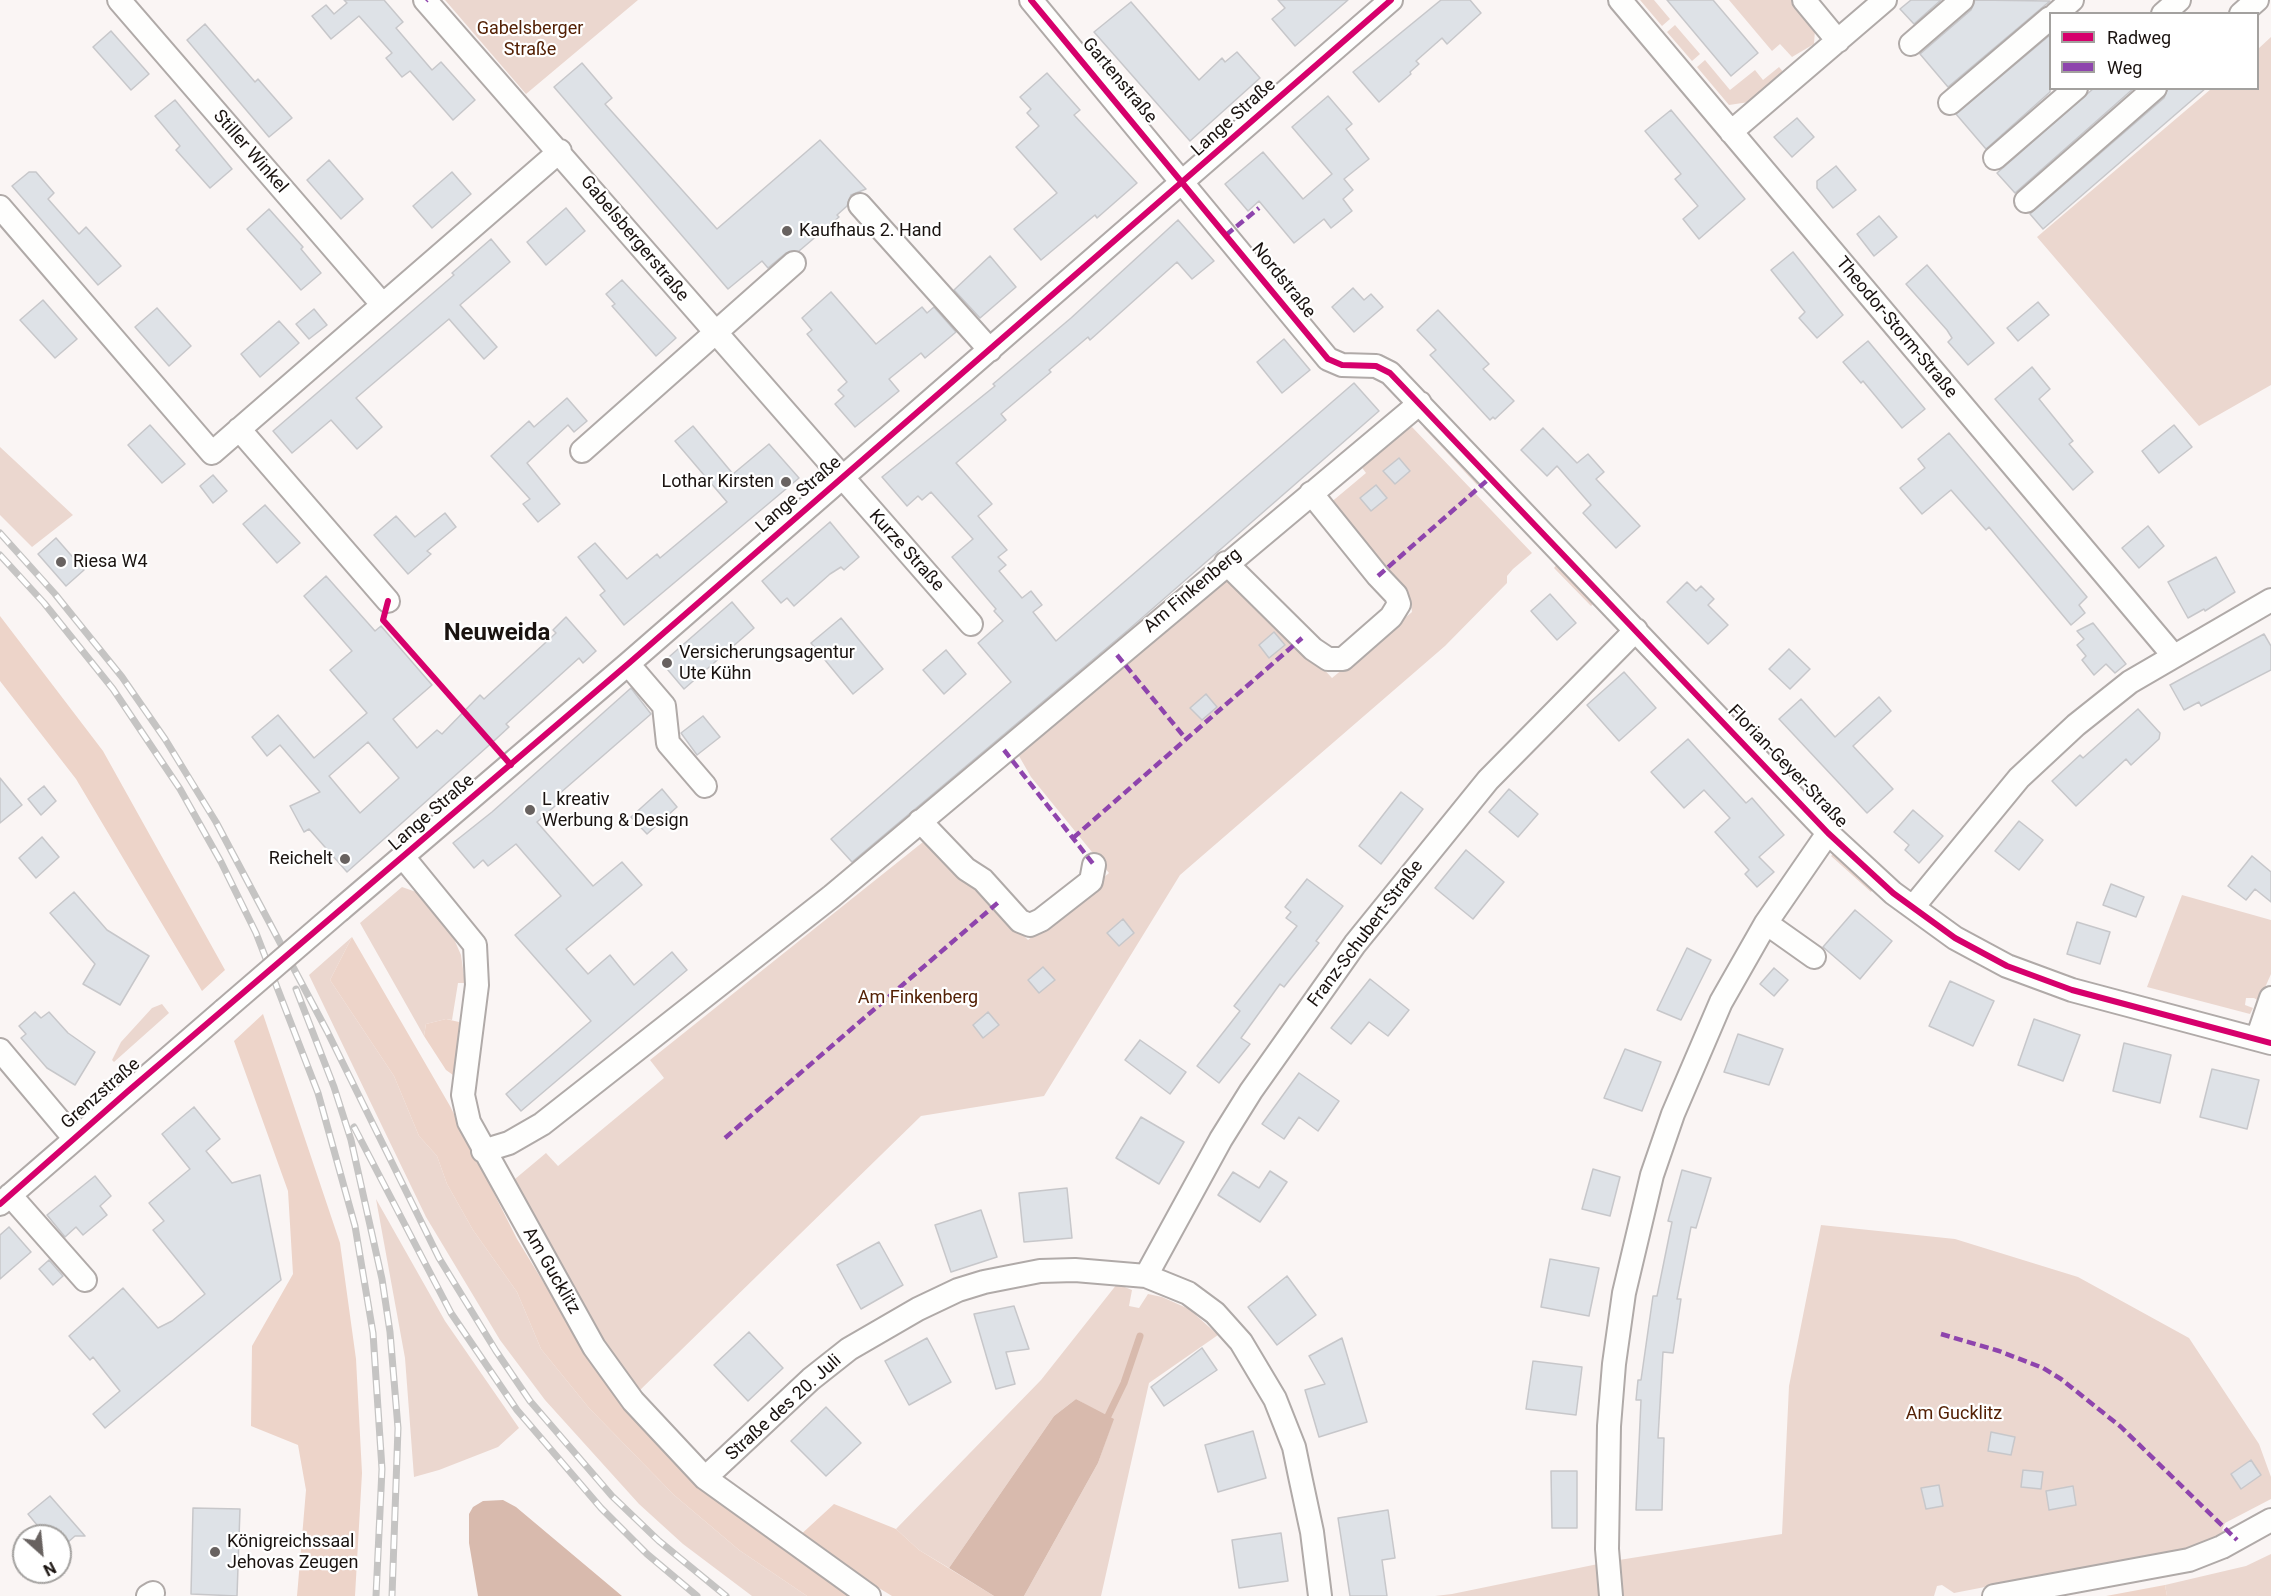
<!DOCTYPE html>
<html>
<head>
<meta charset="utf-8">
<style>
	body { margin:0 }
	#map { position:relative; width:2271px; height:1596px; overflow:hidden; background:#faf5f4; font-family:Roboto,sans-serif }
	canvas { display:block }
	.legend { position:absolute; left:2049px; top:12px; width:210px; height:78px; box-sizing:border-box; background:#fff; border:2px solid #a3a19f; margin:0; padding:8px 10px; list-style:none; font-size:18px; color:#1a1310 }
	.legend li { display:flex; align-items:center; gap:12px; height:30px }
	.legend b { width:30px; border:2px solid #a3a19f }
	.north { position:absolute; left:12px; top:1524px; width:60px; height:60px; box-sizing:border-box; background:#fff; border:2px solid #a3a19f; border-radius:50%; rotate:153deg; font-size:16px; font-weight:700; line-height:24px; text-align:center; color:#1a1310 }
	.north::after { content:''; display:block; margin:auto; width:21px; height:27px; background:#686260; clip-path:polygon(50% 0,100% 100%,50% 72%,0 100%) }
</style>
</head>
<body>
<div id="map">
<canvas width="2271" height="1596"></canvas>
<ul class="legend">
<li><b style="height:8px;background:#d6006c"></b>Radweg</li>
<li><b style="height:8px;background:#8e44ad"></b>Weg</li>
</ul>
<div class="north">N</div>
</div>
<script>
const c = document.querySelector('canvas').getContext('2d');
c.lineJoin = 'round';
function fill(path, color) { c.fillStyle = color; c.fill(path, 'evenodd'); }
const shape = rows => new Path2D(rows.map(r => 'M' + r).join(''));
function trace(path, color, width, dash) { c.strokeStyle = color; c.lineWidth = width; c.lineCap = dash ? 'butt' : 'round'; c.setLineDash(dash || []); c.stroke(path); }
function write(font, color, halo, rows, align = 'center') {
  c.font = font + ' Roboto,sans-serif'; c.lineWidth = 4.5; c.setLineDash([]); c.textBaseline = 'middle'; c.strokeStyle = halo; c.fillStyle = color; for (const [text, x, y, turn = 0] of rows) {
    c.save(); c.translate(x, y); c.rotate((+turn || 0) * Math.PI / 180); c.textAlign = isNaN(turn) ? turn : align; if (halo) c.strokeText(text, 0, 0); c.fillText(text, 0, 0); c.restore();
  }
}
fill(shape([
	[445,0,638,0,526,94],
	[1640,0,1654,0,1670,19,1662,26],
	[1729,0,1795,0,1815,30,1814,44,1792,57,1780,44,1772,51],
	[1675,25,1700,54,1692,61,1667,32],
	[2271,37,2271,385,2199,426,2037,237,2211,89,2258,88,2258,49],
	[1705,60,1730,90,1755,70,1763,80,1779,67,1785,74,1749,102,1729,105,1697,67],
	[1412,427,1532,553,1513,569,1507,576,1507,583,1445,646,1180,875,1044,1096,921,1116,637,1393,600,1336,515,1179,546,1153,558,1166,664,1078,650,1060,923,842,940,850,1028,940,1109,873,1031,777,1019,756,1221,578,1234,579,1244,584,1332,678,1412,612,1411,604,1329,504,1366,473,1360,465,1395,436],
	[1423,427,1433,432,1481,482,1477,485],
	[0,447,73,515,32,547,0,515],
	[1558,563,1596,601,1591,606,1554,568],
	[1834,853,1873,889,1871,892,1831,856],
	[402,887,419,893,451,932,461,955,465,983,458,983,452,1020,446,1019,426,1024,424,1036,360,923],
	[2182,895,2271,920,2271,974,2259,1001,2254,998,2246,998,2245,1005,2253,1008,2250,1014,2147,987],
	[352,937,330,980,394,1076,419,1136,437,1156,447,1184,473,1230,517,1292,541,1349,589,1408,674,1495,739,1550,807,1596,752,1596,683,1544,639,1504,545,1400,500,1340,426,1217,309,975],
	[162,1004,169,1013,114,1062,112,1060,121,1042,152,1008],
	[376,1199,445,1321,519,1428,498,1447,439,1470,414,1477,405,1358],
	[1821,1225,1955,1239,2078,1277,2189,1338,2259,1444,2271,1477,2271,1499,2225,1523,2222,1530,2226,1534,2202,1545,1954,1593,1942,1585,1937,1586,1934,1596,1621,1596,1619,1560,1782,1534,1789,1386],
	[1117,1284,1132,1290,1129,1306,1139,1308,1148,1294,1162,1297,1189,1309,1218,1335,1149,1383,1101,1596,1024,1596,1098,1463,1113,1420,1076,1399,1054,1416,949,1568,919,1550,896,1529,1041,1380],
	[2271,1554,2271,1596,2167,1596,2165,1585,2246,1566],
	[1598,1564,1602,1596,1435,1596,1452,1594]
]), '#ebd7cf');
fill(shape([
	[0,616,103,751,225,970,202,991,76,779,0,681],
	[352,937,450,1106,517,1239,589,1357,852,1596,807,1596,739,1550,674,1495,589,1408,541,1349,517,1292,473,1230,447,1184,437,1156,419,1136,394,1076,330,980],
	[263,1014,340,1243,356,1359,362,1473,355,1596,297,1596,306,1490,298,1445,251,1426,252,1346,293,1274,288,1191,234,1041],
	[446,1019,459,1022,459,1046,453,1075,446,1070,424,1036,426,1024],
	[834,1504,896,1529,919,1550,994,1596,892,1596,797,1538],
	[2165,1585,2167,1596,2106,1596]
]), '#edd4c9');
fill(shape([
	[1076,1399,1114,1419,1098,1463,1024,1596,994,1596,949,1568,1054,1416],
	[503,1500,516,1507,622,1596,478,1596,469,1543,469,1514,473,1507,483,1501]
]), '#d8baad');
trace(shape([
	[1108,1416,1124,1383,1140,1336]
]), '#d8baad', 7);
const building = shape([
	[344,0,384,0,403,22,396,28,432,70,441,62,475,100,453,120,410,71,402,77,386,58,392,53,359,16,331,39,312,16,326,5,334,14,347,3,344,0],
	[1278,0,1348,0,1295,46,1272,19,1285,8,1278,0],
	[1441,0,1470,0,1481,13,1447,44,1442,38,1416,61,1419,64,1410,72,1411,74,1379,102,1353,72,1441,0],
	[1667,0,1713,0,1758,53,1731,76,1667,0],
	[1911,0,1941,0,1914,24,1900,9,1911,0],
	[1975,0,2050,1,1948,87,1920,54,1971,10,1975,0],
	[1131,2,1199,80,1222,58,1225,62,1237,52,1260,78,1190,141,1094,32,1131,2],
	[205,24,255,82,258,79,292,118,269,137,187,40,205,24],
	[111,31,149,74,131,90,93,47,111,31],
	[2050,35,2050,92,1986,149,1956,114,2050,35],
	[582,63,612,98,605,104,717,229,820,140,866,189,851,195,847,206,837,215,839,217,799,251,786,253,768,268,762,261,728,289,554,87,582,63],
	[1047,73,1080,110,1074,115,1137,183,1097,218,1095,215,1041,260,1014,229,1057,193,1016,147,1039,126,1027,113,1031,109,1020,97,1047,73],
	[2094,88,2134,88,2015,193,1997,173,2094,88],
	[2168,88,2206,88,2043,229,2030,214,2164,98,2168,88],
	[1328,96,1352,124,1346,129,1369,159,1344,179,1353,190,1343,199,1352,211,1331,228,1324,219,1294,243,1259,201,1248,211,1225,184,1263,152,1303,199,1332,174,1292,127,1328,96],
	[175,100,232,169,210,188,176,150,180,146,155,116,175,100],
	[1671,110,1745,199,1699,239,1683,219,1698,206,1675,179,1681,174,1645,131,1671,110],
	[1797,118,1814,137,1792,157,1774,137,1797,118],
	[329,160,363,199,341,219,307,180,329,160],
	[1836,166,1856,190,1833,208,1817,188,1817,181,1836,166],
	[29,172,36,172,54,193,48,199,79,234,86,227,121,266,98,285,12,186,29,172],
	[452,172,471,194,432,228,413,206,452,172],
	[566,208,585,231,546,265,527,242,566,208],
	[269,209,303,247,301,249,321,273,301,290,247,229,269,209],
	[1879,216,1897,237,1874,256,1857,234,1879,216],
	[1178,220,1214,261,1192,279,1177,262,1090,340,1088,337,1049,370,1051,372,1001,414,1006,420,956,463,992,504,978,516,1007,550,998,557,1006,565,999,571,1022,598,1031,591,1042,605,1033,612,1056,641,1354,383,1379,411,1127,631,852,862,831,839,1011,682,978,643,1003,621,994,611,996,609,952,557,973,539,931,492,922,500,918,496,907,506,882,477,995,386,993,384,1071,318,1178,220],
	[491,239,510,262,460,305,497,347,484,359,449,319,356,398,382,427,357,449,331,420,292,453,273,431,454,275,452,273,491,239],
	[1793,252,1843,315,1817,338,1799,318,1805,312,1771,270,1793,252],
	[990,256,1016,287,980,318,954,290,990,256],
	[1927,265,1994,343,1968,365,1948,342,1952,338,1947,330,1906,284,1927,265],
	[622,280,676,338,656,356,612,306,615,304,606,294,622,280],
	[1353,288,1364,300,1371,294,1383,307,1354,332,1332,307,1353,288],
	[831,292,876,344,922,307,927,313,934,307,956,332,925,358,921,353,889,379,899,391,855,427,835,404,844,396,838,390,847,382,807,334,812,330,802,318,831,292],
	[43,300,77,339,55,358,20,320,43,300],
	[2038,302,2049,315,2018,341,2007,328,2038,302],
	[157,308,191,346,169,366,135,327,157,308],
	[314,309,327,325,309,339,296,324,314,309],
	[1438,310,1489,364,1483,369,1514,401,1495,419,1493,417,1490,420,1430,355,1436,350,1417,330,1438,310],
	[279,321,299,343,260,377,241,354,279,321],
	[1284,339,1310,370,1282,393,1257,362,1284,339],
	[1868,341,1925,409,1902,428,1863,381,1861,383,1843,362,1868,341],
	[2032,367,2050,389,2039,399,2073,441,2069,444,2093,472,2073,490,1995,399,2032,367],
	[567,398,587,421,574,432,568,425,527,463,560,504,538,522,523,504,530,499,491,456,529,421,534,427,567,398],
	[150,425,185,464,162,483,128,445,150,425],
	[2174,425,2192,447,2159,473,2142,451,2174,425],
	[693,426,733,474,769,444,799,478,624,625,600,595,605,591,578,557,595,543,627,579,657,554,660,558,727,502,675,441,693,426],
	[1543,428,1577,463,1588,454,1604,472,1596,479,1640,526,1616,548,1583,513,1591,505,1557,466,1547,476,1521,450,1543,428],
	[1949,433,2087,597,2079,605,2085,613,2071,625,1989,527,1986,530,1951,490,1922,514,1900,488,1925,468,1918,459,1949,433],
	[1399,458,1410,471,1395,484,1383,471,1399,458],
	[213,475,227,491,213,503,200,486,213,475],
	[1376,485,1387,498,1371,511,1360,498,1376,485],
	[265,505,300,543,277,563,243,524,265,505],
	[445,513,456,527,427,551,431,554,408,574,374,535,396,516,415,537,445,513],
	[830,522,859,557,844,570,841,567,830,574,794,606,787,598,781,603,762,581,830,522],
	[2148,526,2164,546,2139,568,2122,548,2148,526],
	[56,538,84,570,66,586,38,554,56,538],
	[2216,557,2235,592,2205,611,2204,609,2188,618,2168,582,2216,557],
	[326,576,375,631,381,626,432,685,393,719,417,748,437,730,442,734,480,695,484,699,556,633,553,630,566,617,596,651,583,663,579,658,506,724,509,727,496,739,347,872,309,829,304,832,290,806,320,792,280,745,267,756,252,737,278,715,314,758,367,713,330,670,352,651,304,596,326,576],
	[368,742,399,778,360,813,329,776,368,742],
	[1687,582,1696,591,1701,586,1714,599,1708,605,1728,625,1708,644,1667,602,1687,582],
	[1550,594,1576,623,1557,640,1531,611,1550,594],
	[732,602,754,628,684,689,662,663,732,602],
	[841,618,883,669,853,694,811,643,841,618],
	[2093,623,2126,664,2115,673,2106,664,2094,675,2082,660,2086,656,2077,645,2084,639,2077,631,2093,623],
	[1274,632,1285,645,1269,658,1259,645,1274,632],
	[2264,634,2271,646,2271,670,2201,706,2199,702,2184,710,2170,685,2264,634],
	[1789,649,1810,669,1790,689,1769,669,1789,649],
	[946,650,966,674,944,694,923,670,946,650],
	[1624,672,1656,708,1619,741,1587,705,1624,672],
	[631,688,651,714,559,794,563,799,537,822,593,886,622,862,642,885,566,949,588,974,610,955,634,985,672,952,687,970,521,1111,506,1094,591,1021,515,935,561,896,516,844,488,866,483,860,474,868,453,843,492,812,631,688],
	[1206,694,1217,707,1202,720,1190,708,1206,694],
	[1879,697,1891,711,1853,746,1893,789,1867,813,1779,719,1801,699,1835,737,1879,697],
	[2138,709,2160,733,2159,739,2131,765,2126,759,2076,806,2052,781,2080,755,2083,758,2138,709],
	[703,716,720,737,697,755,681,733,703,716],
	[1688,739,1746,803,1752,798,1784,835,1759,857,1774,872,1757,887,1745,874,1749,870,1715,832,1730,818,1704,790,1684,808,1651,772,1688,739],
	[0,778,22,805,0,823,0,778],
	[44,786,56,801,41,815,28,799,44,786],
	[662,789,677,807,647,834,631,817,662,789],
	[1509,789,1538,814,1518,837,1489,812,1509,789],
	[1401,792,1423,809,1381,864,1359,846,1401,792],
	[1913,810,1943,836,1919,863,1905,850,1909,845,1894,832,1913,810],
	[2019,821,2043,840,2019,870,1995,851,2019,821],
	[42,837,59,857,36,878,19,858,42,837],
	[1466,850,1504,882,1473,919,1435,888,1466,850],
	[2252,856,2271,872,2271,902,2255,889,2246,900,2228,886,2252,856],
	[1307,879,1343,906,1316,941,1319,943,1284,987,1280,984,1241,1038,1250,1044,1219,1083,1197,1066,1240,1011,1234,1006,1297,926,1286,918,1291,912,1285,907,1307,879],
	[2111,884,2144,897,2136,917,2103,905,2111,884],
	[74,892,107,930,149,956,120,1005,83,984,95,964,50,913,74,892],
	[1855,910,1892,941,1860,979,1823,947,1855,910],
	[1123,919,1134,933,1119,946,1107,933,1123,919],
	[2077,922,2110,932,2100,964,2067,954,2077,922],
	[1687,948,1711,960,1681,1020,1657,1010,1687,948],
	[1043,967,1055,980,1039,993,1028,980,1043,967],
	[1774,968,1788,980,1774,996,1760,984,1774,968],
	[1370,979,1409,1010,1388,1036,1369,1022,1351,1044,1331,1028,1370,979],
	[1950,981,1994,1001,1973,1046,1929,1026,1950,981],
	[35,1012,41,1018,49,1012,68,1033,95,1052,75,1085,47,1068,21,1038,26,1034,19,1026,35,1012],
	[988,1012,999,1025,983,1038,973,1025,988,1012],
	[2034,1019,2080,1035,2063,1081,2018,1065,2034,1019],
	[1738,1034,1783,1049,1769,1085,1724,1072,1738,1034],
	[1140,1040,1186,1072,1170,1094,1125,1060,1140,1040],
	[2124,1043,2171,1055,2160,1103,2113,1091,2124,1043],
	[1625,1049,1661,1062,1642,1111,1604,1098,1625,1049],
	[2212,1069,2259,1080,2247,1129,2200,1117,2212,1069],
	[1299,1073,1339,1101,1318,1131,1299,1117,1284,1139,1262,1124,1299,1073],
	[194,1107,220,1139,206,1151,232,1183,260,1175,281,1280,105,1428,93,1414,120,1391,93,1357,90,1360,69,1336,123,1288,158,1328,172,1321,205,1294,153,1230,164,1221,149,1203,190,1169,162,1134,194,1107],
	[1141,1117,1184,1142,1159,1184,1116,1158,1141,1117],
	[1593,1169,1620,1177,1610,1216,1582,1209,1593,1169],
	[1682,1170,1711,1178,1696,1228,1691,1227,1677,1299,1681,1299,1673,1353,1663,1352,1658,1438,1664,1438,1662,1510,1636,1510,1641,1400,1636,1400,1638,1380,1641,1380,1653,1296,1657,1296,1672,1222,1668,1221,1682,1170],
	[1270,1171,1287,1182,1260,1222,1218,1195,1233,1172,1259,1188,1270,1171],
	[95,1176,111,1196,100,1206,107,1215,83,1235,76,1227,65,1237,47,1215,95,1176],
	[1067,1188,1072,1238,1024,1242,1019,1193,1067,1188],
	[981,1210,997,1257,951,1272,935,1225,981,1210],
	[9,1227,31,1252,0,1279,0,1235,9,1227],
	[879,1242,903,1285,861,1309,837,1265,879,1242],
	[1550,1259,1599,1268,1589,1316,1541,1307,1550,1259],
	[49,1260,63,1276,53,1285,39,1269,49,1260],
	[1287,1276,1316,1315,1277,1345,1248,1307,1287,1276],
	[1014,1306,1029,1349,1006,1352,1015,1384,996,1389,974,1314,1014,1306],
	[749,1332,783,1368,748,1401,714,1365,749,1332],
	[927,1338,951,1382,909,1405,885,1361,927,1338],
	[1342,1338,1367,1422,1319,1437,1305,1390,1325,1384,1309,1356,1342,1338],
	[1202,1348,1217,1370,1164,1406,1151,1387,1202,1348],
	[1533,1361,1582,1367,1576,1415,1526,1409,1533,1361],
	[826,1407,861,1443,826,1476,791,1441,826,1407],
	[1253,1431,1266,1478,1218,1492,1205,1445,1253,1431],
	[1991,1432,2015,1437,2011,1455,1988,1451,1991,1432],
	[2251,1460,2261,1475,2241,1489,2231,1474,2251,1460],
	[2023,1470,2043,1472,2041,1489,2021,1487,2023,1470],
	[1551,1471,1577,1471,1577,1528,1552,1528,1551,1471],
	[1939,1485,1943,1506,1926,1509,1921,1488,1939,1485],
	[2073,1486,2076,1505,2049,1510,2046,1491,2073,1486],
	[50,1496,85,1536,75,1536,60,1549,60,1536,46,1536,28,1514,50,1496],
	[193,1508,240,1509,237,1596,191,1594,193,1508],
	[1388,1510,1395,1558,1382,1560,1387,1596,1350,1596,1338,1518,1388,1510],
	[1281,1533,1288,1581,1239,1588,1232,1540,1281,1533]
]);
fill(building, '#dee2e7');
trace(building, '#c7c7ca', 1.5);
const minor = shape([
	[119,0,382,304],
	[425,0,971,624],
	[1031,0,1328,359,1342,365,1376,366,1390,373,1828,833,1893,893,1955,938,2007,966,2072,990,2271,1043],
	[1620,0,2173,655],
	[1804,0,1838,41],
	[2056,14,2072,0],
	[2163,14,2179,0],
	[2241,14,2257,0],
	[1911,44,1962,0],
	[1950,103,2050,18],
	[1731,132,1885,0],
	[1995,158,2076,88],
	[2026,201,2155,88],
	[860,205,990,350],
	[0,207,212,453,560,151],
	[239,429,388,601],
	[582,451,794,263],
	[1226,563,1313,649,1328,659,1343,659,1391,617,1399,604,1396,595,1378,576,1311,493],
	[628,664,664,706,668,743,705,786],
	[920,821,966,869,983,880,1020,921,1030,925,1041,920,1091,881,1094,865],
	[404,858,475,945,477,985,463,1095,469,1122,594,1347,633,1401,705,1478,869,1596],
	[1913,907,2019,778,2076,725,2130,682,2271,600],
	[340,910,628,664,1391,0],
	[1766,923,1814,957],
	[2257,1039,2271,998],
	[0,1050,74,1138],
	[483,1151,509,1143,542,1124,832,896,1420,403],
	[10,1195,85,1280],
	[0,1204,224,1010],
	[1146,1276,1221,1139,1251,1091,1355,944,1488,780,1636,630],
	[705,1478,811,1379,849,1349,918,1309,958,1290,984,1282,1040,1271,1075,1270,1146,1276,1188,1293,1215,1313,1241,1342,1275,1399,1294,1447,1300,1476,1312,1532,1320,1596],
	[148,1596,153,1593],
	[1611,1596,1607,1549,1609,1426,1614,1364,1624,1293,1652,1175,1673,1114,1721,1002,1766,923,1828,833],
	[1994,1596,2189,1560,2222,1547,2271,1520]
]);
trace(minor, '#b0aaa8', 26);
trace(minor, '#fefefd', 22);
const rail = shape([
	[0,533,55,594,122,677,165,739,216,822,327,1031,439,1258,496,1351,530,1401,612,1496,659,1541,726,1596],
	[0,555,44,603,113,689,180,789,221,862,256,933,318,1093,355,1226,373,1333,382,1469,376,1596],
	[296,989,334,1087,351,1140,382,1279,390,1332,398,1428,392,1596],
	[354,1127,451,1313,517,1410,601,1508,647,1554,697,1596]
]);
trace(rail, '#c5c4c3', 7);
trace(rail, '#fff', 4.5, [14]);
const minorBridge = shape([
	[224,1010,340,910]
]);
trace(minorBridge, '#b0aaa8', 26, []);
trace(minorBridge, '#fefefd', 22);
trace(shape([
	[426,1,427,0],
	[1226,235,1259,208],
	[1378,576,1491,477],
	[1117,655,1186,739],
	[1004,750,1094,865],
	[1073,838,1302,638],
	[725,1138,1001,900],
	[1941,1334,1999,1351,2043,1368,2061,1379,2121,1427,2237,1540]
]), '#8e44ad', 4.5, [9, 4.5]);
trace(shape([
	[1031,0,1328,359,1342,365,1376,366,1390,373,1828,833,1893,893,1955,938,2007,966,2072,990,2271,1043],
	[388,601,383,620,511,765],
	[0,1204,127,1092,628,664,1391,0]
]), '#d6006c', 6);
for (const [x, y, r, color] of [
	[787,231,6,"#686260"],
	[786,482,6,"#686260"],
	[61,562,6,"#686260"],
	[667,663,6,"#686260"],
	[530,810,6,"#686260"],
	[345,859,6,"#686260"],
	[215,1552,6,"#686260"]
]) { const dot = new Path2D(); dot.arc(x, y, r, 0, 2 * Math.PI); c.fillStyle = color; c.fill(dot); trace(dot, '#fff', 2); }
write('18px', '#542105', '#fff', [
	["Gabelsberger",530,29],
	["Straße",530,50],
	["Am Finkenberg",918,998],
	["Am Gucklitz",1954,1414]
]);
write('18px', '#1a1310', '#fff', [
	["Gartenstraße",1119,81,50],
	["Lange Straße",1234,118,-42],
	["Stiller Winkel",250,152,49],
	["Gabelsbergerstraße",634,239,50],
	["Nordstraße",1283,281,51],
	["Theodor-Storm-Straße",1896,328,50],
	["Lange Straße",799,495,-41],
	["Kurze Straße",906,551,48],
	["Am Finkenberg",1193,591,-40],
	["Florian-Geyer-Straße",1787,767,46],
	["Lange Straße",432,813,-41],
	["Franz-Schubert-Straße",1366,934,-53],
	["Grenzstraße",101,1094,-41],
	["Am Gucklitz",551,1271,60],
	["Straße des 20. Juli",784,1408,-42]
]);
write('18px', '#1a1310', '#fff', [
	["Kaufhaus 2. Hand",799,231],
	["Lothar Kirsten",774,482,"right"],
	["Riesa W4",73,562],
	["Versicherungsagentur",679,653],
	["Ute Kühn",679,674],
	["L kreativ",542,800],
	["Werbung & Design",542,821],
	["Reichelt",333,859,"right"],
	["Königreichssaal",227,1542],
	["Jehovas Zeugen",227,1563]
], 'left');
write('bold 24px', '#1a1310', '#fff', [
	["Neuweida",497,634]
]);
</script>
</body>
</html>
